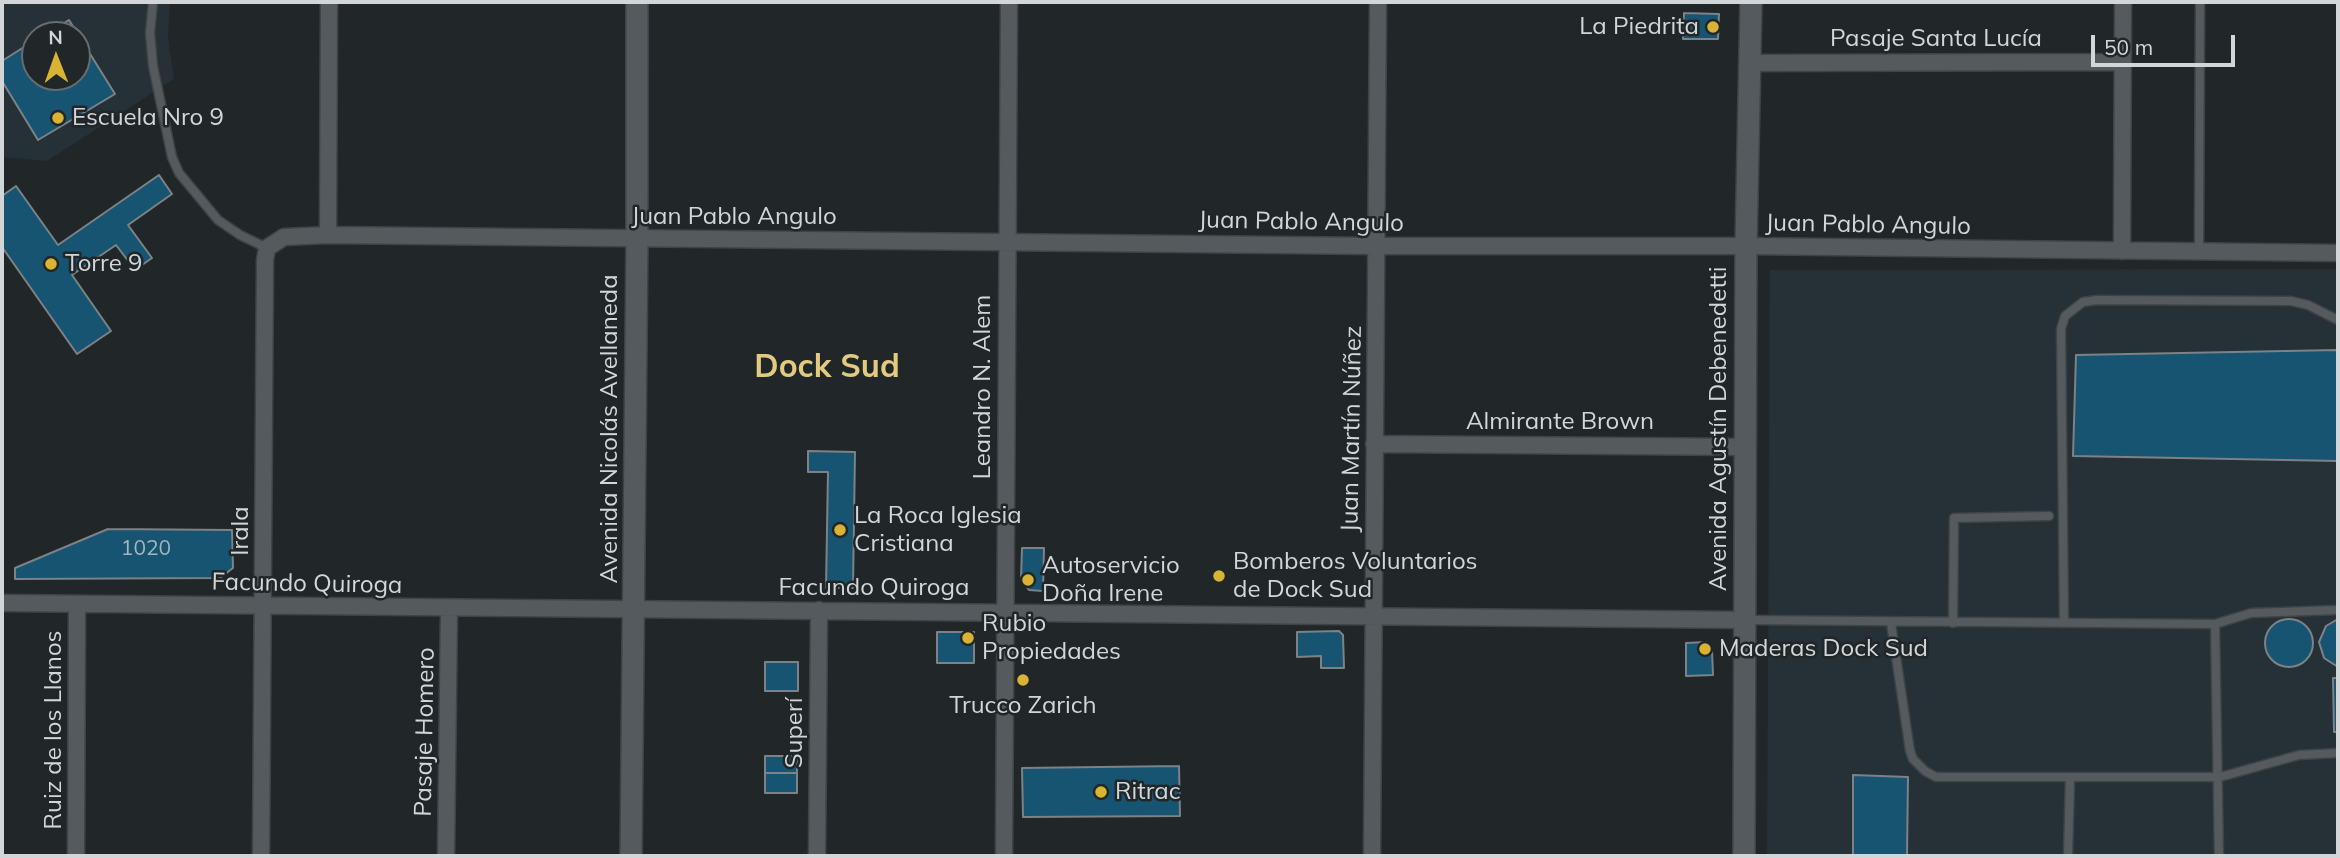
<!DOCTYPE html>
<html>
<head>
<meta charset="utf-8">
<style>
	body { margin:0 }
	#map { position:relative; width:2340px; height:858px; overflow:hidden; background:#212629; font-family:Mulish,sans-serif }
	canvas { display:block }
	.frame { position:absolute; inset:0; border:4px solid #d2d6d8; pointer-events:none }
	.north { position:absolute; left:21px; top:21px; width:70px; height:70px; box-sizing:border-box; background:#212629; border:2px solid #686c6f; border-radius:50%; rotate:359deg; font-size:19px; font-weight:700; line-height:28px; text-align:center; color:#d2d6d8 }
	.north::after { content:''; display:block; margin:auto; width:24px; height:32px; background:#d9b434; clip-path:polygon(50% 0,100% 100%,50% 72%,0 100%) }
	.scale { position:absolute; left:2091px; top:35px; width:144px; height:32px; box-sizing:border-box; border:4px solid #d2d6d8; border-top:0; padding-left:9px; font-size:21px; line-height:24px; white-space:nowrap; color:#d2d6d8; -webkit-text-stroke:5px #212629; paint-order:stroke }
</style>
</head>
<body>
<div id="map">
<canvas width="2340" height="858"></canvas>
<div class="frame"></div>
<div class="north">N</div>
<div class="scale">50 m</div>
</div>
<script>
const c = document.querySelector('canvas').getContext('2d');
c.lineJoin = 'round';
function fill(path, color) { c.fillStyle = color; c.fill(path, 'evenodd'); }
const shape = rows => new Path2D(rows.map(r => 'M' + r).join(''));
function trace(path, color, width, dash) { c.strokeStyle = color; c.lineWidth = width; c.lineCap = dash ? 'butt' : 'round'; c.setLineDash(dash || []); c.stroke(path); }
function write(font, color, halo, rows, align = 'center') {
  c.font = font + ' Mulish,sans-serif'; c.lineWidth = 5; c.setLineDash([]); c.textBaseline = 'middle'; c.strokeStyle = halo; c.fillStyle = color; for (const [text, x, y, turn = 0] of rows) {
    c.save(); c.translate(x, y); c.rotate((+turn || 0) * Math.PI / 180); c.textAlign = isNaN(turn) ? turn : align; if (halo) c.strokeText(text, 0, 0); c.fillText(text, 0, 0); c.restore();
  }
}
fill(shape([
	[2,2,170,2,168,38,174,79,47,161,2,157],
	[35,35,77,35,77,77,35,77],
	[2338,269,2338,856,1767,856,1770,270]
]), '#253037');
const building = shape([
	[1684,13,1719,14,1718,39,1683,39,1684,13],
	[69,20,115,94,38,140,2,81,2,61,35,40,35,77,77,77,77,35,44,35,69,20],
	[159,175,172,194,128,225,152,258,135,270,116,245,72,275,111,331,77,354,2,247,2,196,16,186,58,245,159,175],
	[2338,350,2338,461,2073,456,2076,355,2338,350],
	[808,451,855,452,853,588,826,588,828,472,808,472,808,451],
	[108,529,232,530,233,568,220,578,15,579,15,568,108,529],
	[1022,548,1044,548,1043,591,1029,590,1021,580,1022,548],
	[2338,619,2338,667,2324,658,2319,642,2326,626,2338,619],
	'2265 643a24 24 0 1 1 48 0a24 24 0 1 1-48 0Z',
	[1339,631,1343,635,1344,668,1321,668,1321,656,1297,657,1297,632,1339,631],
	[937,632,974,632,974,663,937,663,937,632],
	[1706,642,1712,651,1713,675,1686,676,1686,643,1706,642],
	[765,662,798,662,798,691,765,691,765,662],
	[2333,678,2338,678,2338,732,2334,732,2333,678],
	[765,756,797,756,797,773,765,773,765,756],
	[1179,766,1180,816,1023,817,1022,768,1179,766],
	[765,773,797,773,797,793,765,793,765,773],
	[1853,775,1908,777,1907,856,1853,856,1853,775]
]);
fill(building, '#165471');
trace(building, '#7c8286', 2);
const lane = shape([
	[153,2,150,33,153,66,172,157,179,173,218,220,240,235,267,248],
	[2199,252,2200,2],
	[1747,620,2215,624,2219,856],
	[1891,623,1910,751,1913,759,1925,771,1936,777,2220,777,2299,755,2338,753],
	[1953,623,1954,518,2049,516],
	[2064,623,2061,329,2065,316,2083,302,2097,300,2291,301,2308,305,2338,320],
	[2215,624,2251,613,2338,610],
	[2068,856,2070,778]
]);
const street = shape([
	[1749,63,2123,62],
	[328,235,329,2],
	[2122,251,2123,2],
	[1374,444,1746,447],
	[2,603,1745,620],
	[76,856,77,604],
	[261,856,265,260,267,248,284,237,328,235,1376,246,1746,246,2338,253],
	[446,856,449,608],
	[817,856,819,610],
	[1004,856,1009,2],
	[1372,856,1378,2]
]);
const secondary = shape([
	[631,856,637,239,637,2],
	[1744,856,1746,246,1751,2]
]);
trace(lane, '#3e4345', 11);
trace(street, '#3e4345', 19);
trace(secondary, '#3e4345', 24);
trace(lane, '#555a5e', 8);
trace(street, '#555a5e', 16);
trace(secondary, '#555a5e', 21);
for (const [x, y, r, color] of [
	[1713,27,7,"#d9b434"],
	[58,118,7,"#d9b434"],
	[51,264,7,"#d9b434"],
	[840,530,7,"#d9b434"],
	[1219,576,7,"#d9b434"],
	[1028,580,7,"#d9b434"],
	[968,638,7,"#d9b434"],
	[1705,649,7,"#d9b434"],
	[1023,680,7,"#d9b434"],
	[1101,792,7,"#d9b434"]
]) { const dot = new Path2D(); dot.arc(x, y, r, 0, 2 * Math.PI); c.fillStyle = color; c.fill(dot); trace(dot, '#212629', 2.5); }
write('21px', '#a3b6be', null, [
	["1020",146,549]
]);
write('24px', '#d2d6d8', '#212629', [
	["La Piedrita",1699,27,"right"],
	["Escuela Nro 9",72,118],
	["Torre 9",65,264],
	["La Roca Iglesia",854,516],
	["Cristiana",854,544],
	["Bomberos Voluntarios",1233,562],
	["de Dock Sud",1233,590],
	["Autoservicio",1042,566],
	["Doña Irene",1042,594],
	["Rubio",982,624],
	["Propiedades",982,652],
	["Maderas Dock Sud",1719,649],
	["Trucco Zarich",1023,706,"center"],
	["Ritrac",1115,792]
], 'left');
write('24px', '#d2d6d8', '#212629', [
	["Pasaje Santa Lucía",1936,39],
	["Juan Pablo Angulo",734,217],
	["Juan Pablo Angulo",1301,222,1],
	["Juan Pablo Angulo",1868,225,1],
	["Leandro N. Alem",983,387,-90],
	["Almirante Brown",1560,422],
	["Avenida Nicolás Avellaneda",610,429,-90],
	["Juan Martín Núñez",1352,429,-89],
	["Avenida Agustín Debenedetti",1719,429,-90],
	["Irala",241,531,-90],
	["Facundo Quiroga",307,584,1],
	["Facundo Quiroga",874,588],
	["Ruiz de los Llanos",54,730,-90],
	["Pasaje Homero",425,732,-89],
	["Superí",795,733,-90]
]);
write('bold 32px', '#e3ca7e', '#212629', [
	["Dock Sud",827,367]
]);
</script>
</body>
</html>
